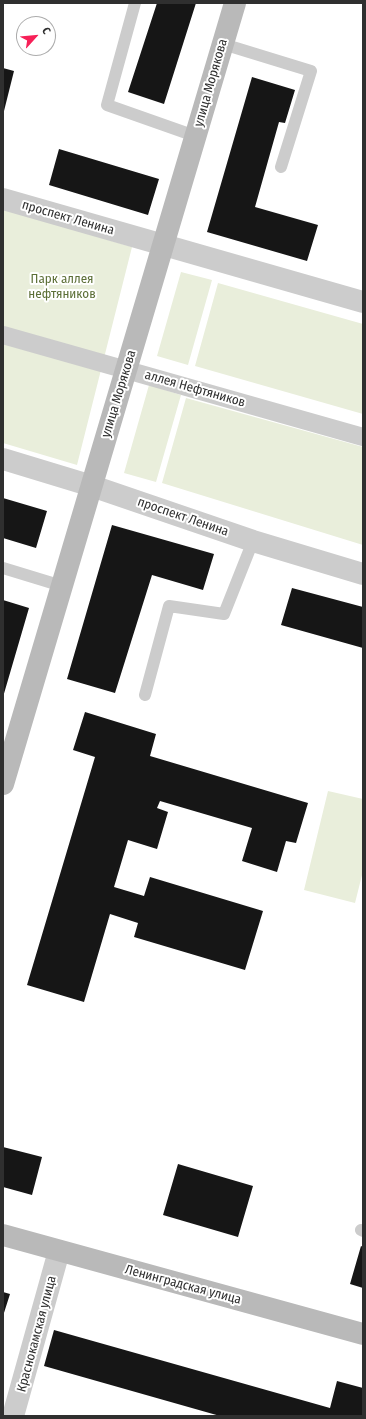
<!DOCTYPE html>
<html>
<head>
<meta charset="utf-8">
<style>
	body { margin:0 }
	#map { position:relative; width:366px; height:1419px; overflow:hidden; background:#fff; font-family:"Fira Sans Condensed",sans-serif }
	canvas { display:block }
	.frame { position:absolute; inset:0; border:4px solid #2f2f2f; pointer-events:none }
	.north { position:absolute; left:16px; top:16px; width:40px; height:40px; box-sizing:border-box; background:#fff; border:1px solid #acacac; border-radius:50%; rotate:63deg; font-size:11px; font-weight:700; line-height:16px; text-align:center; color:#2f2f2f }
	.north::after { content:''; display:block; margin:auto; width:14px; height:18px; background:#f72058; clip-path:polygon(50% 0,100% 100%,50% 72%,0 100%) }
</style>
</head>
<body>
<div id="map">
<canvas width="366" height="1419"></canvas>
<div class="frame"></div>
<div class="north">С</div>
</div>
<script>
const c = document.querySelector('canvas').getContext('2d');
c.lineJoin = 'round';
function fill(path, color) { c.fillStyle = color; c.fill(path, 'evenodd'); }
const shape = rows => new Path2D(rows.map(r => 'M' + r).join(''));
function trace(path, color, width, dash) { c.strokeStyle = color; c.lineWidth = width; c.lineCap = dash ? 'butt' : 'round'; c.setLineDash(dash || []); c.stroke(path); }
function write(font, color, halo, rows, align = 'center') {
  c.font = font + ' "Fira Sans Condensed",sans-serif'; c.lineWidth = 4; c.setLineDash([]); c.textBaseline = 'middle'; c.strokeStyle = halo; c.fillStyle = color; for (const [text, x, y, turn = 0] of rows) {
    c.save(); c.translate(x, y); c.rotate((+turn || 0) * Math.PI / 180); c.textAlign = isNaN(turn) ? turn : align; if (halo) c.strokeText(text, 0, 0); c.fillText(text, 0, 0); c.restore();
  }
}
fill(shape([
	[3,209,132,247,77,465,3,443],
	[181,272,212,280,188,365,157,356],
	[218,283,363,324,363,414,195,366],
	[149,385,181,395,156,482,124,473],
	[186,398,363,447,363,545,162,483],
	[328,791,363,799,363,871,355,903,304,890]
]), '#e9eedb');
fill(shape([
	[157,3,196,3,164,104,128,92],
	[3,68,14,71,4,111,3,111],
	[252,77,295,90,285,123,279,122,255,207,318,225,307,261,207,232],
	[59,149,159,179,148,215,49,185],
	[3,498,47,511,36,548,3,538],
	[112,525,214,554,203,590,152,575,115,693,67,679],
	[292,588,363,607,363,648,281,625],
	[3,600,29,608,3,697],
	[85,712,156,734,150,756,308,803,296,843,286,841,277,872,242,861,252,828,160,801,157,808,168,812,157,849,128,840,114,887,144,896,150,877,263,911,245,970,134,937,138,923,110,914,84,1002,27,985,95,757,73,750],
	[3,1147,42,1157,32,1195,3,1187],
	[178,1164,253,1186,238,1237,163,1215],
	[361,1246,363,1247,363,1288,350,1284],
	[3,1292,10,1294,3,1316],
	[54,1330,330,1408,337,1381,363,1388,363,1416,220,1416,44,1366]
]), '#161616');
trace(shape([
	[135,3,107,105,195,136],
	[223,44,311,71,281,167],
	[3,568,62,586],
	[145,695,169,606,224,614,253,541],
	[361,1230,363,1231]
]), '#ccc', 12);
trace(shape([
	[3,335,363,437]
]), '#ccc', 18);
trace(shape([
	[3,199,363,302],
	[3,459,92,486,253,541,363,574],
	[13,1416,59,1251]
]), '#ccc', 22);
trace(shape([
	[3,784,235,3],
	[3,1235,363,1334]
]), '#b9b9b9', 22);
write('13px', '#2f2f2f', '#fff', [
	["улица Морякова",211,83,-74],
	["проспект Ленина",68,218,16],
	["аллея Нефтяников",195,389,16],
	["улица Морякова",119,394,-73],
	["проспект Ленина",183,517,19],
	["Ленинградская улица",183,1285,15],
	["Краснокамская улица",37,1334,-75]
]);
write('13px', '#5c6f37', '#fff', [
	["Парк аллея",62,279],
	["нефтяников",62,294]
]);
</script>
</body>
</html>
